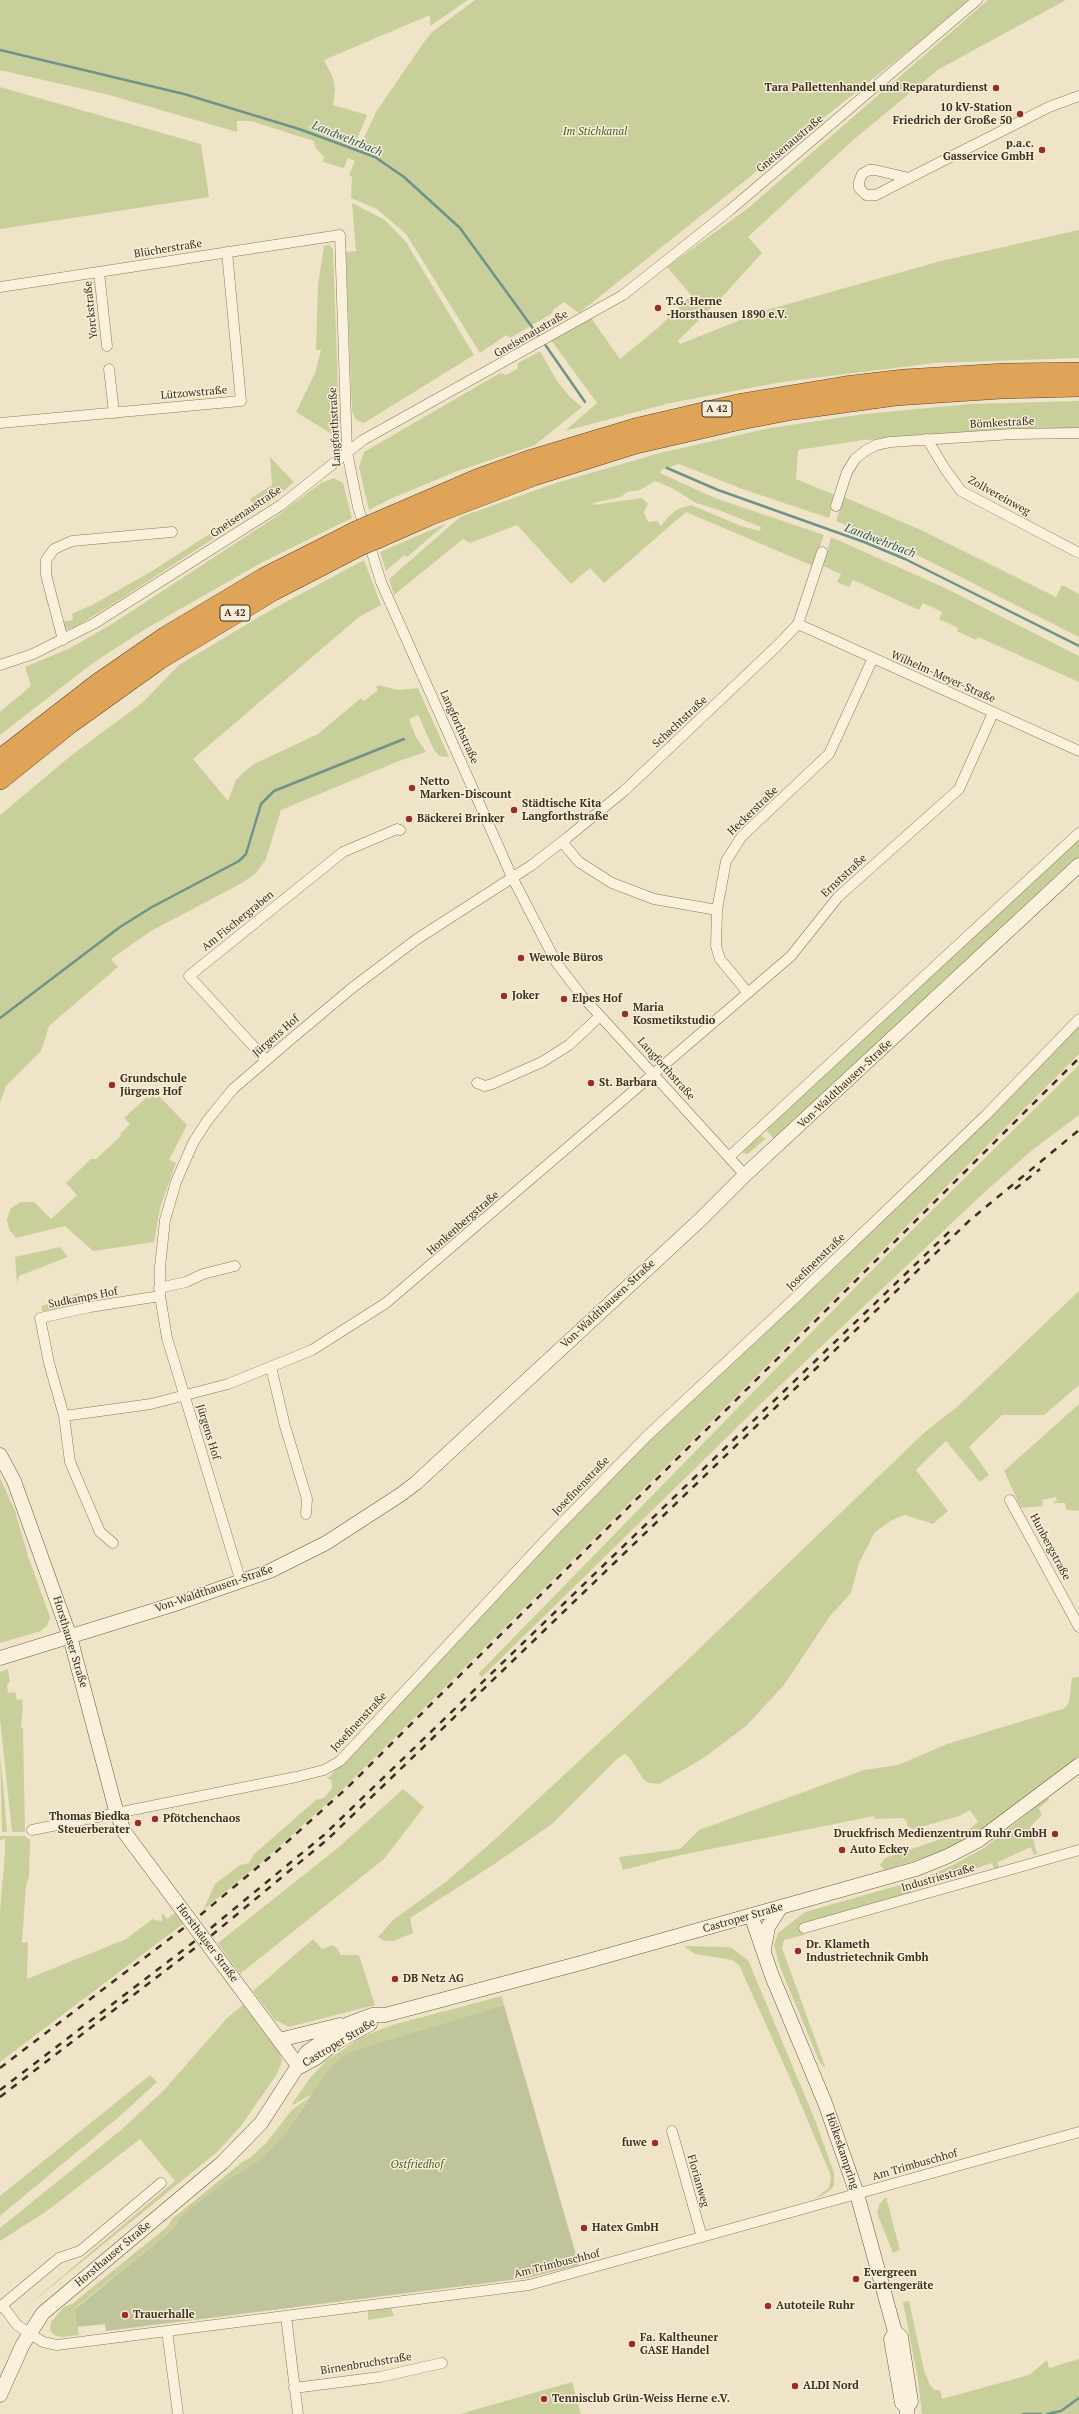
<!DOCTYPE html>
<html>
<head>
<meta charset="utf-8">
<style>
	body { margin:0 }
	canvas { display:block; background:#f0e4c8 }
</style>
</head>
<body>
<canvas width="1079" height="2414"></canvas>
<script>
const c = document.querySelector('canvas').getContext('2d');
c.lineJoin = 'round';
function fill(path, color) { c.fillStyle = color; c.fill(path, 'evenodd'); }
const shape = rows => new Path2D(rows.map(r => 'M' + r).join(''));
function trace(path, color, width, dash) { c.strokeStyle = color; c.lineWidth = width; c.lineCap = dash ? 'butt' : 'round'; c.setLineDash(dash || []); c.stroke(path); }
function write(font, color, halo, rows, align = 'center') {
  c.font = font + ' "PT Serif",serif'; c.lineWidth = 3; c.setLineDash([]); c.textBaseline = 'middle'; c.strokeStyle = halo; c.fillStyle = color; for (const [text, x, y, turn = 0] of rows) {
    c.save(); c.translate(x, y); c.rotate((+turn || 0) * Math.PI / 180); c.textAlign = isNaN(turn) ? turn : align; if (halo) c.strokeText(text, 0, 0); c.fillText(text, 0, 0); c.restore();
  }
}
fill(shape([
	[0,0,468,0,430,26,430,15,324,60,333,78,335,89,333,105,367,115,357,139,363,140,376,112,424,42,432,32,475,0,969,0,919,42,579,313,564,302,554,309,551,314,510,338,506,335,480,353,406,234,377,209,351,198,352,177,349,175,355,161,348,158,344,168,323,162,324,157,315,147,314,141,251,121,237,121,237,132,109,95,0,70],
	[988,0,1066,0,939,69,852,141,748,237,762,253,723,296,678,341,680,344,763,311,941,261,1079,230,1079,358,935,363,782,382,670,403,565,431,597,403,551,340,591,318,620,359,659,327,691,295,667,267,747,209],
	[0,87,201,144,209,197,0,229],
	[352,203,385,220,406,242,474,355,364,423,356,420,352,411,346,252,356,251],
	[329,245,333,249,339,418,335,436,296,412,315,373,321,350,316,350,318,284,324,246],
	[540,351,557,381,571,398,582,407,535,445,455,472,390,499,369,510,359,467,364,452,500,373,506,375,517,369,518,363],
	[1079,401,1079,430,864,440,798,450,796,479,835,495,829,518,745,490,679,464,661,470,660,473,715,498,824,535,813,566,686,512,604,583,590,568,571,584,517,525,470,543,463,539,394,595,389,579,460,517,556,483,660,453,770,428,865,414,970,404],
	[655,481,672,488,696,503,716,509,761,527,760,531,741,526,691,505,678,509,669,516,661,526,657,521,648,522,644,512,648,504,642,498,593,505,593,503,621,497,627,492,640,490],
	[270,457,294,482,273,500,116,602,75,627,65,630,62,622,73,620,72,614,94,604,152,571,253,506,250,499,272,485],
	[334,478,343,483,352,518,261,563,147,628,93,663,0,735,0,712,31,686,25,667,70,648,112,624,274,518,321,483],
	[844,497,921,530,1056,597,1062,585,1079,594,1079,637,923,558,836,521],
	[447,523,407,557,404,555,386,571,380,552],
	[831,537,945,588,1079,656,1079,682,978,637,976,640,957,631,958,628,939,619,942,612,923,603,919,610,853,580,849,587,837,582,841,574,823,566],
	[364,560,381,605,359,617,193,759,228,801,236,780,244,772,254,764,318,734,361,698,364,701,378,690,376,687,378,685,399,690,418,688,449,757,439,756,434,750,418,715,409,719,416,737,426,752,399,761,281,810,266,859,256,873,242,883,151,931,111,959,118,967,49,1026,41,1051,6,1086,0,1103,0,815,73,754,142,703,179,665,269,611],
	[1079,837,1079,859,776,1141,766,1130,761,1135,765,1139,748,1154,743,1153,742,1151],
	[1079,1026,1079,1054,343,1789,263,1861,197,1915,204,1908,215,1884,240,1865,249,1863,253,1855,316,1800,324,1798,332,1788,331,1779,327,1779,609,1480,674,1417,800,1300,800,1297,807,1294,844,1259,843,1256,850,1253,920,1184],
	[1079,1065,1079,1115,1031,1151,976,1200,768,1397,482,1677,478,1674,886,1256],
	[153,1096,156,1099,159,1096,187,1125,169,1160,176,1163,160,1208,154,1242,93,1251,65,1226,16,1238,9,1229,7,1219,11,1208,21,1202,34,1202,51,1219,77,1195,66,1183,91,1159,96,1159,121,1136,120,1134,130,1124,124,1118,147,1097,149,1099],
	[60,1247,68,1257,19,1276,17,1284,15,1257],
	[1079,1291,1079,1385,1044,1415,1002,1415,969,1447,989,1475,980,1482,946,1441,929,1457,916,1470,948,1511,933,1524,905,1515,892,1520,875,1532,859,1563,851,1593,830,1616,784,1685,746,1726,705,1757,659,1784,649,1783,644,1780,629,1757,625,1754,618,1758,552,1824,493,1865,410,1918,413,1933,393,1941,385,1941,378,1937,393,1920,447,1881,493,1841,677,1670,926,1431,957,1407],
	[79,1293,83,1303,82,1304,45,1312,41,1310,42,1306],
	[1079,1404,1079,1511,1066,1510,1065,1503,1054,1503,1054,1501,1057,1500,1056,1497,1042,1500,1043,1506,1021,1508,1004,1471],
	[0,1478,15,1511,28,1556,50,1617,47,1626,41,1631,0,1643],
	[8,1669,10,1682,7,1684,8,1693,15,1692,17,1700,22,1699,23,1707,21,1728,23,1728,25,1832,12,1832,0,1719,0,1672],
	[1079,1677,1079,1756,979,1833,943,1852,884,1870,880,1865,885,1858,968,1830,978,1822,970,1810,959,1816,914,1829,908,1827,906,1820,902,1818,875,1819,874,1816,676,1856,623,1870,619,1857,680,1849,699,1830,864,1770,898,1765,947,1744,1059,1710,1065,1708,1069,1702,1072,1678],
	[0,1755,4,1794,7,1832,2,1832],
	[403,1789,424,1807,384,1859,240,1974,218,1943,339,1847],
	[1046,1799,1050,1799,1039,1808,1042,1815,1030,1827,1037,1854,1034,1855,1031,1847,998,1862,999,1868,994,1869,992,1863,910,1890,911,1893,808,1922,801,1926,804,1935,784,1940,782,1948,826,2069,820,2063,780,1967,774,1945,778,1933,805,1912,921,1879,951,1866,984,1848],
	[0,1836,25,1836,30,1840,29,1877,26,1885,22,1943,28,1942,27,1979,126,1939,154,1918,154,1920,162,1921,162,1913,167,1919,175,1913,183,1924,0,2062,0,1912,5,1853,5,1839,0,1840],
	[313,1939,322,1949,332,1945,337,1948,341,1955,359,1955,375,2005,289,2027,275,2020,253,1991],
	[684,1946,730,1947,748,1960,815,2120,834,2173,834,2186,829,2191,821,2196,814,2199,829,2188,831,2176,786,2069,739,1965,732,1960,695,1954],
	[502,1996,504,2005,358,2049,327,2071,312,2094,293,2105,292,2104,310,2078,327,2060,362,2037,392,2025],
	[243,2005,280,2054,282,2061,277,2074,241,2126,216,2153,20,2312,175,2181,140,2139,47,2211,0,2241,0,2228,121,2130,164,2090,228,2017],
	[150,2075,157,2082,120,2116,0,2216,0,2196],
	[309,2097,288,2130,262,2158,219,2186,181,2216,173,2229,75,2308,79,2335,62,2337,54,2335,50,2330,51,2322,64,2307,72,2304,168,2226,172,2219,242,2162,250,2158,266,2143,291,2111],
	[886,2197,900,2250,893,2253,877,2213,879,2205],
	[909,2301,924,2370,929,2383,934,2390,940,2390,942,2399,1029,2375,1047,2360,1049,2368,1079,2359,1079,2414,922,2414,918,2380,903,2302],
	[391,2308,394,2316,368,2320,368,2311],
	[572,2382,581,2414,460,2414]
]), '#c9cf9b');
fill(shape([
	[504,2005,579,2265,527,2278,106,2331,105,2324,77,2327,75,2309,173,2229,181,2216,219,2186,262,2158,288,2130,327,2071,343,2056,358,2049]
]), '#bfc49a');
trace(shape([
	[0,50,184,94,299,129,375,157,404,177,460,228,540,338],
	[544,343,585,402],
	[667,468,718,490,864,542,905,559,1079,646],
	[0,1018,120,927,152,907,239,861,246,854,261,804,274,791,404,739],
	[1023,2414,1041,2414],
	[1047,2414,1061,2411,1079,2398]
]), '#6f938a', 2.5);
const street = shape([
	[869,170,875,170,909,178,876,195,866,195,859,188,859,182,862,174,869,170],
	[909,178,1049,107,1079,96],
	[99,272,107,346],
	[0,287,340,235,347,452,358,507,381,582,512,877,556,962,582,996,745,1175],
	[109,369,114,413],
	[0,423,241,401,227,252],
	[927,439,945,469,961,491,1079,553],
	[836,506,847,472,855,459,865,451,876,445,890,442,1013,434,1079,433],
	[798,624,1079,751],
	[63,640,46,575,46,560,54,549,72,541,172,532],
	[0,665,33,654,95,623,281,505,363,440,623,295,730,210,977,0],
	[562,842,579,862,612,883,654,899,717,910],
	[748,993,720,959,716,946,717,910,726,861,742,836,829,754,873,658],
	[266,1060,189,976,343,852,397,829,400,830],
	[477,1083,485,1086,492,1084,542,1062,569,1045,600,1016],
	[729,1157,1079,833],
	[159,1288,186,1282,203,1274,235,1266],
	[271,1367,285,1426,307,1499,306,1514],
	[64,1416,49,1363,40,1318,90,1307,160,1296],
	[1010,1500,1079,1627],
	[113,1543,100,1532,70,1462,64,1416,151,1404,228,1384,312,1350,386,1303,791,956,838,897,959,789,993,713],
	[241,1582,167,1338,160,1296,160,1267,165,1220,176,1182,193,1143,207,1121,233,1089,290,1040,352,988,417,939,532,865,568,837,624,791,777,646,798,624,822,552],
	[32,1830,296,1777,324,1770,340,1761,552,1533,647,1436,794,1299,986,1115,1079,1019],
	[804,1928,1079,1850],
	[672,2131,702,2237],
	[2,2305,17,2325,29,2333,43,2342,57,2345,529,2285,1079,2132],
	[0,2307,59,2258,80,2251,161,2183],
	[286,2316,298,2414],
	[167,2331,178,2414],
	[294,2388,380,2377,442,2363]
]);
const secondary = shape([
	[0,1455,14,1481,70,1637,117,1814,125,1833,299,2067],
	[0,1658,178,1603,270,1571,326,1543,400,1495,416,1483,700,1220,745,1175,1079,865],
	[751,1915,772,1976,825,2103,857,2194,895,2332,901,2337,911,2402,907,2407,907,2414],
	[764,1949,768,1927,780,1908],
	[279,2040,340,2025],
	[299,2067,316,2058,335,2043,370,2024],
	[895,2332,891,2339,902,2403,907,2407],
	[0,2395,23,2344,43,2313,222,2163,261,2123,307,2052,348,2024,372,2015,385,2015,581,1963,916,1869,948,1856,979,1840,1079,1765]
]);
const highway = shape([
	[372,524,479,478,532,459,635,428,742,403,845,386,904,379,1005,373,1079,372],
	[377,539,429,516,534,476,636,444,736,421,793,410,895,396,1001,389,1079,387],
	[0,759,98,683,166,636,263,578,356,531],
	[0,780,71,723,159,660,273,591,360,546]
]);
trace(street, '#8d765c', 11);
trace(secondary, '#6f573f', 15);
trace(highway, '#5b4430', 20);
trace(street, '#faf1dc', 10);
trace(secondary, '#faf1dc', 14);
trace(highway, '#e0a458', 19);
trace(shape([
	[1015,1189,1040,1169],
	[0,2068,198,1917,277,1851,348,1787,1079,1058],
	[0,2090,195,1941,324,1835,950,1231],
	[0,2097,212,1935,328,1839,970,1220,1079,1130]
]), '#3d2e20', 2.5, [7, 7]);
const highwayBridge = shape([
	[356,531,372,524],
	[360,546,377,539]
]);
trace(highwayBridge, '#5b4430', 20, []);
trace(highwayBridge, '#e0a458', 19);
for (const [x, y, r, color] of [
	[996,88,4,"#9e2a2b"],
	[1020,114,4,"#9e2a2b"],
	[1042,150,4,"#9e2a2b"],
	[658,308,4,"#9e2a2b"],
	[412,788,4,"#9e2a2b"],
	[514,810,4,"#9e2a2b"],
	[409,819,4,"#9e2a2b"],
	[521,958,4,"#9e2a2b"],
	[504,996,4,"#9e2a2b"],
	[564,999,4,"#9e2a2b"],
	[625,1014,4,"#9e2a2b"],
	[591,1083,4,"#9e2a2b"],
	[112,1085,4,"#9e2a2b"],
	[155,1819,4,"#9e2a2b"],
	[138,1823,4,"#9e2a2b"],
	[1055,1834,4,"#9e2a2b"],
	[842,1850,4,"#9e2a2b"],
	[798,1951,4,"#9e2a2b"],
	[395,1979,4,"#9e2a2b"],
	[655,2143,4,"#9e2a2b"],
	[584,2228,4,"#9e2a2b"],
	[856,2279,4,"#9e2a2b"],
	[768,2306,4,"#9e2a2b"],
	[125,2315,4,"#9e2a2b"],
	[632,2344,4,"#9e2a2b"],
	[795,2386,4,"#9e2a2b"],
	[544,2399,4,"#9e2a2b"]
]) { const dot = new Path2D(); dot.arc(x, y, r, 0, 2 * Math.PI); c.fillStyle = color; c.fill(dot); trace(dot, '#f7eed8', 1.5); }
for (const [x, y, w] of [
	[717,409,30],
	[235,613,30]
]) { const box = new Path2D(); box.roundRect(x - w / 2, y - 8, w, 16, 3); c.fillStyle = '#f7eed8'; c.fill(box); trace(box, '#3d2e20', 1); }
write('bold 10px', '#3d2e20', null, [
	["A 42",717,409],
	["A 42",235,613]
]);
write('bold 11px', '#3d2e20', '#f7eed8', [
	["Tara Pallettenhandel und Reparaturdienst",988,88,"right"],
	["10 kV-Station",1012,108,"right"],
	["Friedrich der Große 50",1012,121,"right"],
	["p.a.c.",1034,144,"right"],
	["Gasservice GmbH",1034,157,"right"],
	["T.G. Herne",666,302],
	["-Horsthausen 1890 e.V.",666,315],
	["Netto",420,782],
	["Marken-Discount",420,795],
	["Städtische Kita",522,804],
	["Langforthstraße",522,817],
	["Bäckerei Brinker",417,819],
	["Wewole Büros",529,958],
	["Joker",512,996],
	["Elpes Hof",572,999],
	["Maria",633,1008],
	["Kosmetikstudio",633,1021],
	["Grundschule",120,1079],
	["Jürgens Hof",120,1092],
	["St. Barbara",599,1083],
	["Thomas Biedka",130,1817,"right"],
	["Steuerberater",130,1830,"right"],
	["Pfötchenchaos",163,1819],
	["Druckfrisch Medienzentrum Ruhr GmbH",1047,1834,"right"],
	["Auto Eckey",850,1850],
	["Dr. Klameth",806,1945],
	["Industrietechnik Gmbh",806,1958],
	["DB Netz AG",403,1979],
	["fuwe",647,2143,"right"],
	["Hatex GmbH",592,2228],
	["Evergreen",864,2273],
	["Gartengeräte",864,2286],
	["Autoteile Ruhr",776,2306],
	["Trauerhalle",133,2315],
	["Fa. Kaltheuner",640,2338],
	["GASE Handel",640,2351],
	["ALDI Nord",803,2386],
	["Tennisclub Grün-Weiss Herne e.V.",552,2399]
], 'left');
write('italic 11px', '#4d5a26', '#f7eed8', [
	["Im Stichkanal",595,132],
	["Ostfriedhof",417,2165]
]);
write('11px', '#3d2e20', '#f7eed8', [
	["Gneisenaustraße",790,144,-40],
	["Blücherstraße",168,249,-9],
	["Yorckstraße",91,310,-96],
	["Gneisenaustraße",531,334,-30],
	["Lützowstraße",194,393,-5],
	["Bömkestraße",1002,423,-3],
	["Langforthstraße",335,427,-93],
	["Zollvereinweg",999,496,29],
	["Gneisenaustraße",246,512,-34],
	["Wilhelm-Meyer-Straße",943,677,24],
	["Schachtstraße",680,722,-43],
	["Langforthstraße",459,727,66],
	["Heckerstraße",753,811,-44],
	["Ernststraße",844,876,-43],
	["Am Fischergraben",238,921,-39],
	["Jürgens Hof",276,1036,-41],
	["Langforthstraße",666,1069,48],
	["Von-Waldthausen-Straße",845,1084,-43],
	["Honkenbergstraße",463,1223,-41],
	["Josefinenstraße",816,1262,-44],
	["Sudkamps Hof",83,1298,-11],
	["Von-Waldthausen-Straße",608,1304,-43],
	["Jürgens Hof",208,1432,73],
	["Josefinenstraße",581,1486,-46],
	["Hunbergstraße",1050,1547,62],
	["Von-Waldthausen-Straße",214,1589,-19],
	["Horsthauser Straße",70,1642,73],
	["Josefinenstraße",359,1722,-47],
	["Industriestraße",938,1878,-16],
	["Castroper Straße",743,1918,-16],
	["Horsthauser Straße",207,1943,53],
	["Castroper Straße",339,2043,-31],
	["Hölkeskampring",842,2151,71],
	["Am Trimbuschhof",915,2165,-16],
	["Florianweg",698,2181,74],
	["Horsthauser Straße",113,2254,-40],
	["Am Trimbuschhof",557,2264,-14],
	["Birnenbruchstraße",366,2364,-9]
]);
write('italic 12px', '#2f5d5a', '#f7eed8', [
	["Landwehrbach",347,139,22],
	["Landwehrbach",880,541,21]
]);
</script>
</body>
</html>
